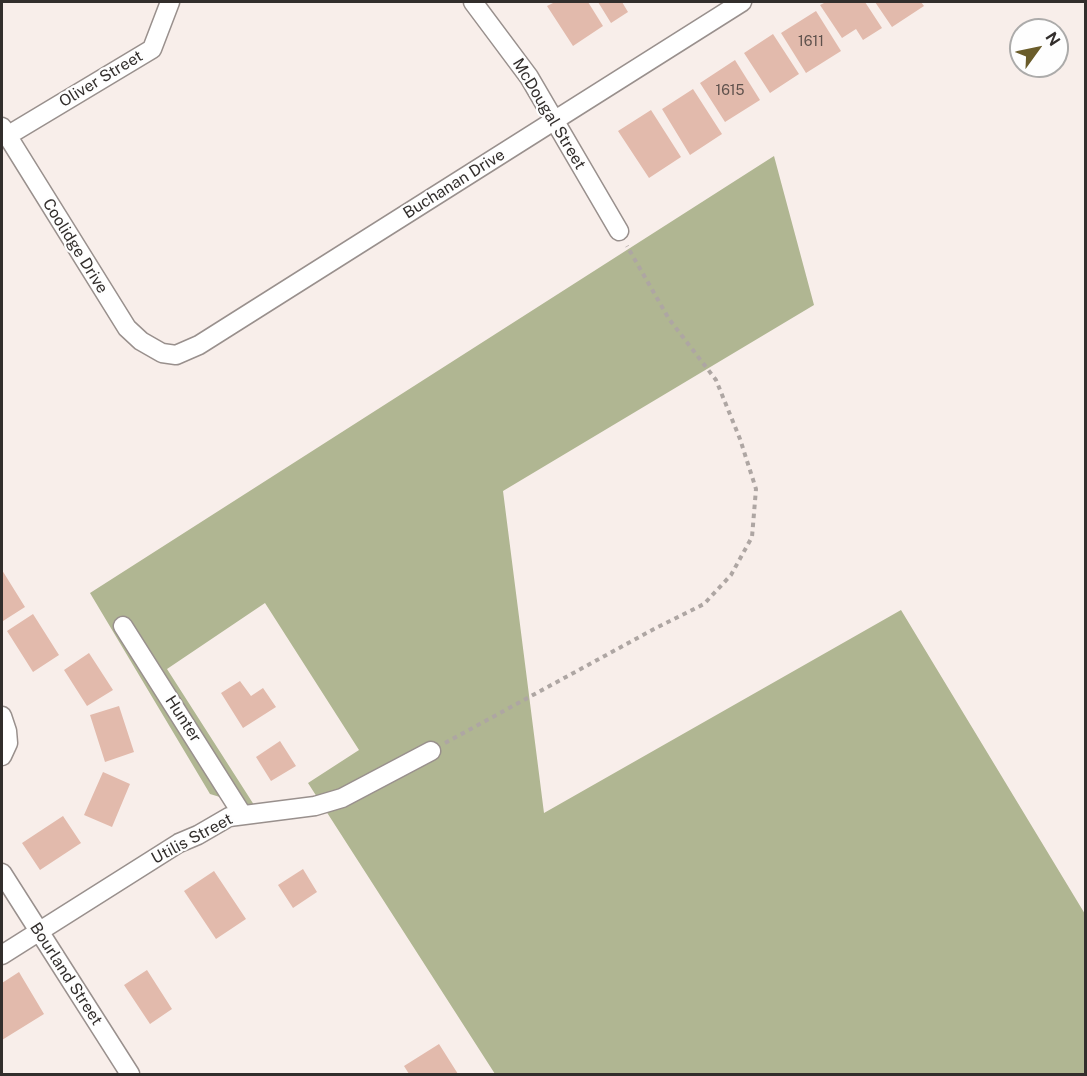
<!DOCTYPE html>
<html>
<head>
<meta charset="utf-8">
<style>
	body { margin:0 }
	#map { position:relative; width:1087px; height:1076px; overflow:hidden; background:#f8eeea; font-family:"Public Sans",sans-serif }
	canvas { display:block }
	.frame { position:absolute; inset:0; border:3px solid #322e2c; pointer-events:none }
	.north { position:absolute; left:1009px; top:18px; width:60px; height:60px; box-sizing:border-box; background:#fefefe; border:2px solid #acabaa; border-radius:50%; rotate:57deg; font-size:16px; font-weight:700; line-height:24px; text-align:center; color:#322e2c }
	.north::after { content:''; display:block; margin:auto; width:21px; height:27px; background:#6a5c2a; clip-path:polygon(50% 0,100% 100%,50% 72%,0 100%) }
</style>
</head>
<body>
<div id="map">
<canvas width="1087" height="1076"></canvas>
<div class="frame"></div>
<div class="north">N</div>
</div>
<script>
const c = document.querySelector('canvas').getContext('2d');
c.lineJoin = 'round';
function fill(path, color) { c.fillStyle = color; c.fill(path, 'evenodd'); }
const shape = rows => new Path2D(rows.map(r => 'M' + r).join(''));
function trace(path, color, width, dash) { c.strokeStyle = color; c.lineWidth = width; c.lineCap = dash ? 'butt' : 'round'; c.setLineDash(dash || []); c.stroke(path); }
function write(font, color, halo, rows, align = 'center') {
  c.font = font + ' "Public Sans",sans-serif'; c.lineWidth = 4.5; c.setLineDash([]); c.textBaseline = 'middle'; c.strokeStyle = halo; c.fillStyle = color; for (const [text, x, y, turn = 0] of rows) {
    c.save(); c.translate(x, y); c.rotate((+turn || 0) * Math.PI / 180); c.textAlign = isNaN(turn) ? turn : align; if (halo) c.strokeText(text, 0, 0); c.fillText(text, 0, 0); c.restore();
  }
}
fill(shape([
	[774,156,814,305,503,491,544,813,901,610,1085,914,1085,1074,495,1074,308,783,359,750,265,603,167,669,256,808,210,794,90,593]
]), '#b0b692');
fill(shape([
	[555,2,588,2,603,26,573,46,547,6],
	[598,2,622,2,628,12,611,23],
	[826,2,865,2,882,28,863,40,856,29,842,38,820,5],
	[875,2,921,2,924,6,892,27],
	[816,11,841,51,806,73,781,33],
	[773,34,799,74,770,93,744,53],
	[735,60,760,100,725,122,700,83],
	[693,89,722,134,690,155,662,109],
	[651,110,681,157,649,178,618,131],
	[2,570,25,607,3,621,2,618],
	[33,614,59,655,33,672,7,631],
	[89,653,113,690,87,706,64,670],
	[240,681,251,696,263,688,276,707,243,728,221,693],
	[119,706,134,752,105,762,90,715],
	[280,741,296,766,271,781,256,757],
	[103,772,130,784,112,827,84,815],
	[63,816,81,843,40,870,22,843],
	[303,869,317,892,293,908,278,885],
	[214,871,246,919,216,939,184,891],
	[147,970,172,1009,150,1024,124,985],
	[19,972,44,1014,2,1040,2,983],
	[439,1044,458,1074,409,1074,404,1066]
]), '#e2baac');
const street = shape([
	[473,2,529,77,619,231],
	[2,127,127,328,141,341,162,353,176,355,199,345,742,2],
	[7,136,152,49,170,2],
	[123,626,242,814],
	[2,716,7,731,8,743,2,756],
	[2,873,130,1074],
	[2,955,179,843,198,835,229,817,315,806,342,798,431,751]
]);
trace(street, '#99908d', 21);
trace(shape([
	[445,743,654,629,704,604,731,575,752,537,756,489,740,439,716,380,669,319,627,246]
]), '#aea6a3', 4, [4.5, 4.5]);
trace(street, '#fff', 18);
write('14px', '#5e514c', null, [
	["1611",811,42],
	["1615",730,91]
]);
write('16px', '#322e2c', '#fefefe', [
	["Oliver Street",101,79,-31],
	["McDougal Street",549,114,59],
	["Buchanan Drive",454,184,-32],
	["Coolidge Drive",75,246,58],
	["Hunter",183,719,57],
	["Utilis Street",192,839,-28],
	["Bourland Street",66,974,57]
]);
</script>
</body>
</html>
